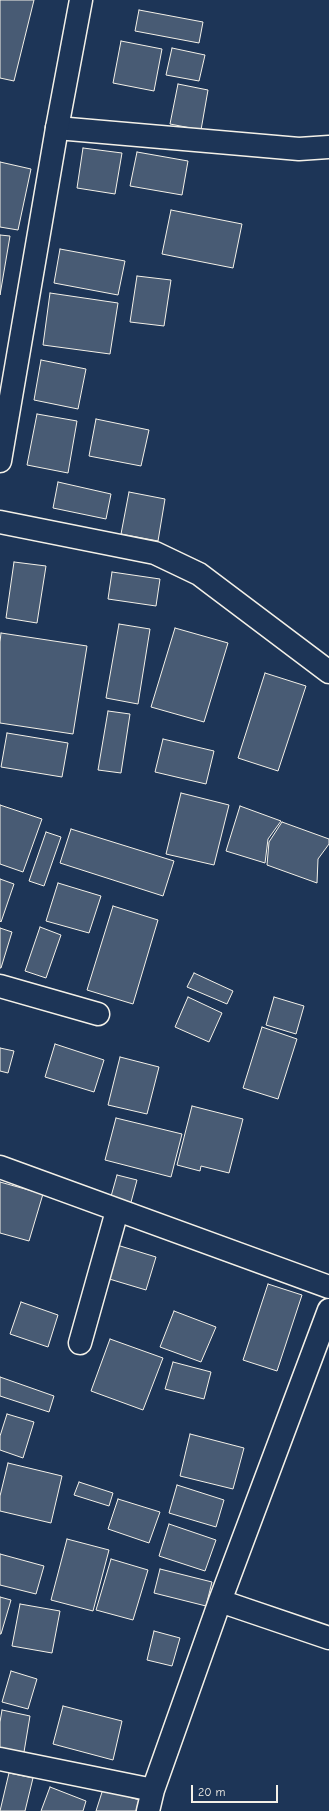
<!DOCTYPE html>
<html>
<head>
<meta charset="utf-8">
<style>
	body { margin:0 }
	#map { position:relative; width:329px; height:1811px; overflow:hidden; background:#1d3557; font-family:"Comic Neue",sans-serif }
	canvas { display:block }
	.scale { position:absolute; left:191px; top:1785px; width:87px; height:18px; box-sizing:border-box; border:2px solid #f4f1e8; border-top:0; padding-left:5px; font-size:12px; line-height:14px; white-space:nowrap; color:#f4f1e8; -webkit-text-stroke:3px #1d3557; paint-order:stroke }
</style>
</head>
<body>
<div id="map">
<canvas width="329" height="1811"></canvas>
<div class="scale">20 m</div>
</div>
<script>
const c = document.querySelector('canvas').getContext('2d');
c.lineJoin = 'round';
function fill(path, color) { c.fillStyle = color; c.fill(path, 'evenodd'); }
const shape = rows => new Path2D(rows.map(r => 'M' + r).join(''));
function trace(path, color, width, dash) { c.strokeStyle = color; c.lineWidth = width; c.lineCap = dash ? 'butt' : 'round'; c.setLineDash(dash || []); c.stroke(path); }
const building = shape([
	[0,0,34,0,14,81,0,78,0,0],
	[139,10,203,22,199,43,135,31,139,10],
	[121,41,162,49,154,91,113,83,121,41],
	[172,48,205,55,199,81,166,75,172,48],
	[178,84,208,90,201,130,170,124,178,84],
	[83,148,122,153,115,194,77,188,83,148],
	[137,152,188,161,182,195,130,186,137,152],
	[0,162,31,169,18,230,0,227,0,162],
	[171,210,242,224,233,268,162,254,171,210],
	[0,235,10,236,0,295,0,235],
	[60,249,125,261,118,295,54,283,60,249],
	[137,276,171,280,164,326,130,322,137,276],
	[50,293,118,303,110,354,43,345,50,293],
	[41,360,86,369,78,409,34,400,41,360],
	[37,414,77,421,68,473,27,465,37,414],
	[96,419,149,430,141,466,89,456,96,419],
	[58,482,111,494,106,519,53,508,58,482],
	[129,492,165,499,158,541,121,534,129,492],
	[14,562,46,566,37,623,6,618,14,562],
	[112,572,160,579,156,606,108,599,112,572],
	[119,624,150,629,138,704,106,698,119,624],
	[175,628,228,643,204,722,151,707,175,628],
	[1,633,87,646,73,734,0,723,0,642,1,633],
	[265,673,306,686,278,771,238,758,265,673],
	[108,711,130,714,121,773,98,770,108,711],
	[7,733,68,743,62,777,1,767,7,733],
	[163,739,214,751,206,784,155,772,163,739],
	[181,793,229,805,214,865,166,854,181,793],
	[0,805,42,819,23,872,0,864,0,805],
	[240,806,281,821,268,839,265,863,226,851,240,806],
	[282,822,329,839,329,844,318,859,317,883,267,865,269,842,282,822],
	[71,829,174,861,163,896,60,863,71,829],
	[46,832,61,837,44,886,29,881,46,832],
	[0,879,14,884,1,922,0,921,0,879],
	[58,883,101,896,89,933,46,921,58,883],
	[113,906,158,920,133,1004,87,990,113,906],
	[40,927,61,935,46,978,25,971,40,927],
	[0,928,12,932,1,968,0,968,0,928],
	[194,973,233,991,227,1004,187,987,194,973],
	[188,997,222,1013,209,1042,175,1027,188,997],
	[274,997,304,1006,296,1034,266,1025,274,997],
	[262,1027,297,1039,278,1099,243,1088,262,1027],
	[55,1044,104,1060,94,1092,45,1077,55,1044],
	[0,1048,14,1051,8,1073,0,1071,0,1048],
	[120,1057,159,1067,147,1114,108,1105,120,1057],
	[192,1106,243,1119,229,1173,201,1166,200,1171,177,1165,192,1106],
	[116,1118,182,1134,171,1177,105,1160,116,1118],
	[117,1175,137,1180,130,1206,110,1200,117,1175],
	[0,1182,43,1194,29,1241,0,1233,0,1182],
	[117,1245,156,1257,146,1290,106,1278,117,1245],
	[268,1284,302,1295,277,1371,243,1360,268,1284],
	[21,1302,58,1315,48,1347,10,1334,21,1302],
	[174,1311,216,1327,201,1362,160,1347,174,1311],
	[110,1339,163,1358,143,1410,91,1391,110,1339],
	[173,1362,211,1372,204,1399,165,1389,173,1362],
	[0,1377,54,1396,49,1412,0,1396,0,1377],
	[7,1414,34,1422,23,1458,0,1450,0,1436,7,1414],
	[190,1434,244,1448,233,1489,180,1476,190,1434],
	[8,1463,62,1476,51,1523,0,1511,0,1496,8,1463],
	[79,1482,113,1493,109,1506,74,1495,79,1482],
	[177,1485,224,1500,216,1527,169,1513,177,1485],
	[118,1499,160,1512,149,1543,108,1529,118,1499],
	[169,1524,216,1540,205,1571,159,1556,169,1524],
	[67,1539,109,1550,93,1611,51,1600,67,1539],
	[0,1554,44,1566,36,1594,0,1585,0,1554],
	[111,1559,148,1570,133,1620,96,1610,111,1559],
	[160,1569,212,1582,206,1606,154,1593,160,1569],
	[0,1597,11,1600,1,1634,0,1634,0,1597],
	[20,1604,60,1611,52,1653,12,1646,20,1604],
	[154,1631,180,1638,172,1666,147,1660,154,1631],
	[11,1671,37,1679,28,1709,2,1702,11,1671],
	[63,1706,122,1721,113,1760,53,1744,63,1706],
	[2,1710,30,1716,24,1752,0,1748,0,1722,2,1710],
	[9,1773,33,1778,25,1811,0,1811,9,1773],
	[50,1787,86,1801,83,1811,41,1811,50,1787],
	[103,1789,139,1800,136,1811,96,1811,103,1789]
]);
fill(building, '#485b74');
trace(building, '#f4f1e8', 1);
const minor = shape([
	[57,128,299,149,329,147],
	[0,522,155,553,199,574,329,672],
	[0,986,98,1014],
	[0,1167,329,1287],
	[80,1343,117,1211],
	[220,1601,329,1638],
	[0,1759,153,1790],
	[148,1811,153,1790,220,1601,329,1310]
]);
const tertiary = shape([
	[0,461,57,128,81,0]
]);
trace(minor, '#f4f1e8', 25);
trace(tertiary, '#f4f1e8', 25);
trace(minor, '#1d3557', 22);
trace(tertiary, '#1d3557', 22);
</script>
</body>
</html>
